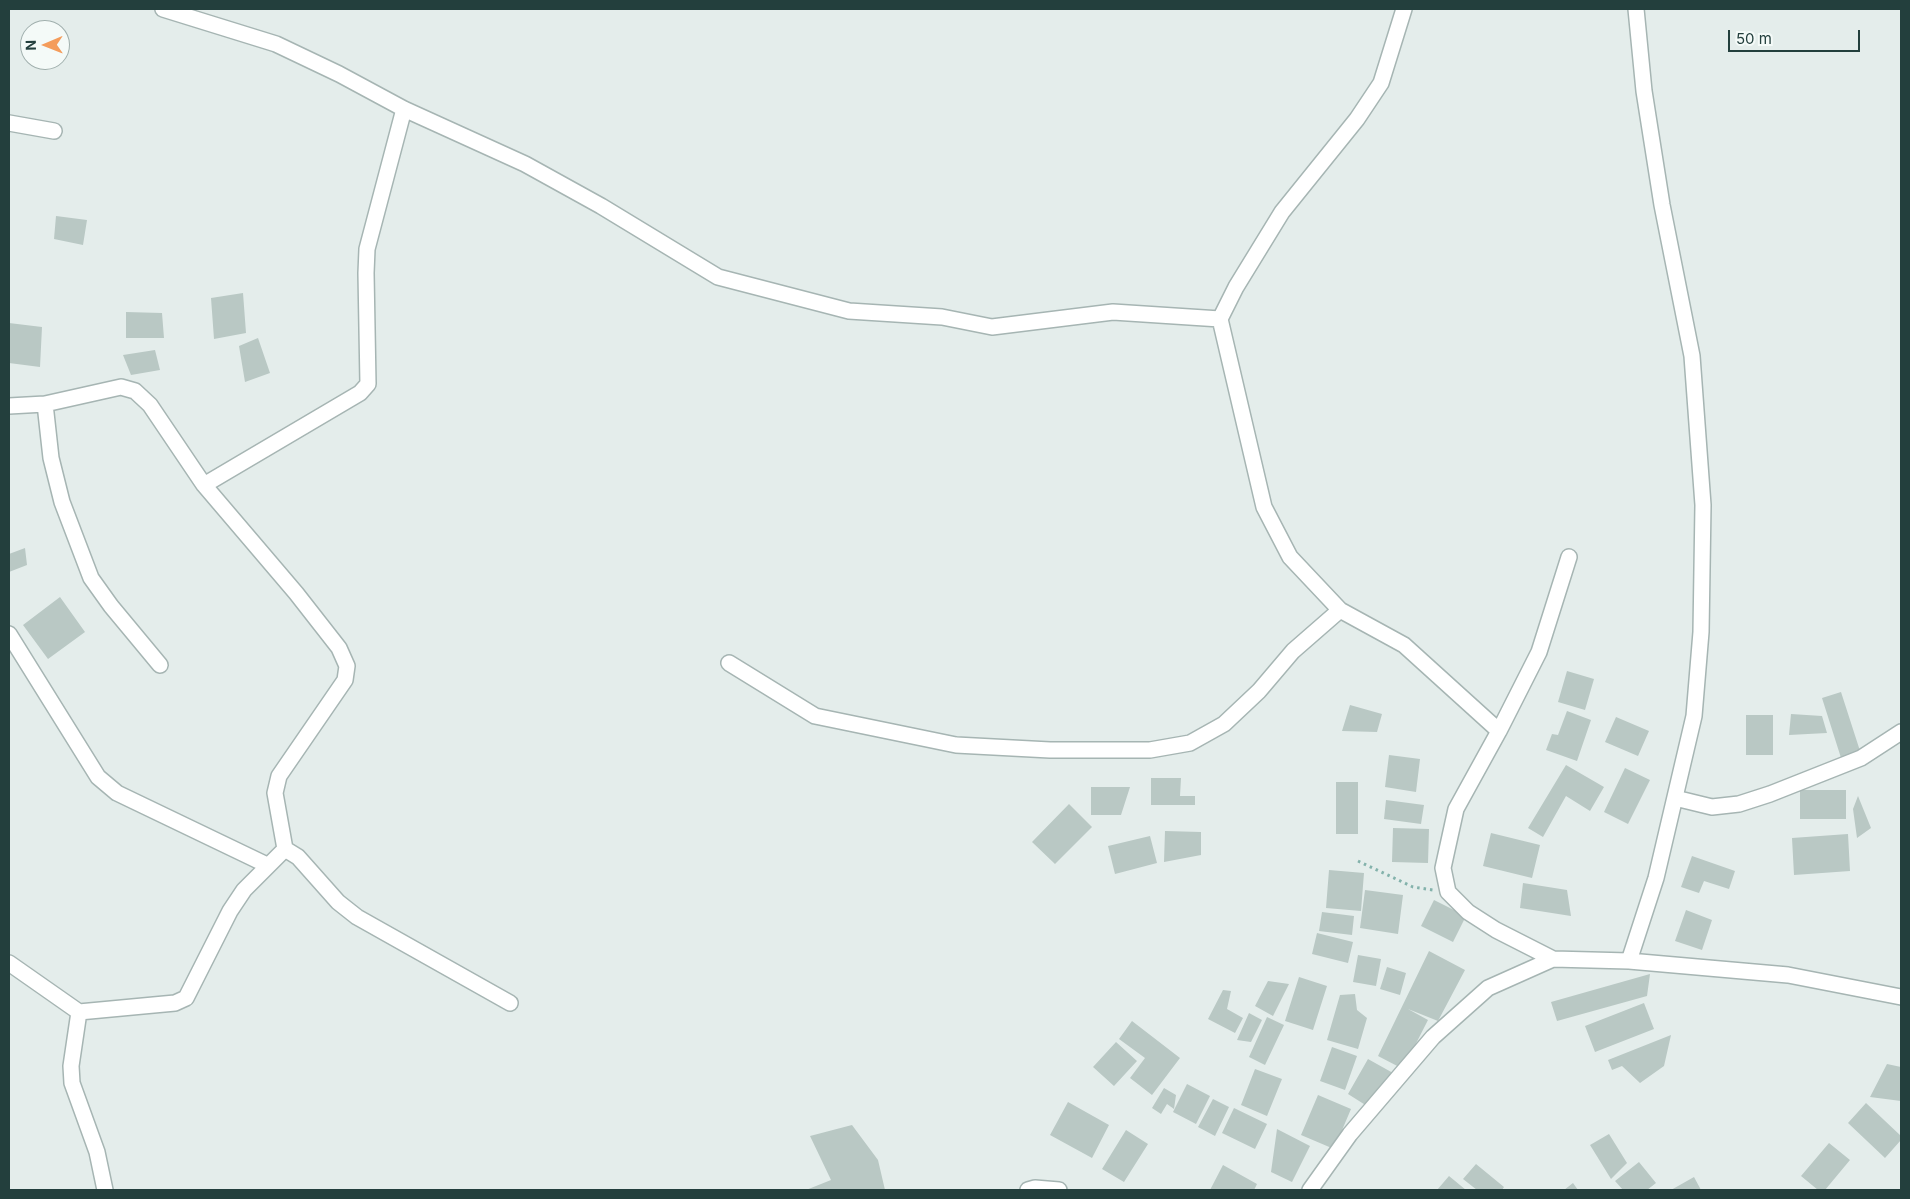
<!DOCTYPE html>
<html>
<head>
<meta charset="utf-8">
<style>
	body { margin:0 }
	#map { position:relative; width:1910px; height:1199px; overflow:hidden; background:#e4edeb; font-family:Inter,sans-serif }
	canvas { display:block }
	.frame { position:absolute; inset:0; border:10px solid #233f3d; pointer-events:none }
	.north { position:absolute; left:20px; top:20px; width:50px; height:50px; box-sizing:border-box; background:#f4faf8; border:1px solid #a0afad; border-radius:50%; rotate:269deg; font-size:14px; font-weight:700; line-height:20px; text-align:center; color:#233f3d }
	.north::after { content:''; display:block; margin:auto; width:18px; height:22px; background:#f49c5b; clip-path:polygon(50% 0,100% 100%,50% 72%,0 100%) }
	.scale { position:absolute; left:1728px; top:30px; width:132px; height:22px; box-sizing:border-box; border:2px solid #233f3d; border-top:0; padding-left:6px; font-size:15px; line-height:18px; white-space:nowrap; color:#233f3d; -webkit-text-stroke:4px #f4faf8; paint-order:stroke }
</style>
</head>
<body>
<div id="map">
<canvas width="1910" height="1199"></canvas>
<div class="frame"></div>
<div class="north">N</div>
<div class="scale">50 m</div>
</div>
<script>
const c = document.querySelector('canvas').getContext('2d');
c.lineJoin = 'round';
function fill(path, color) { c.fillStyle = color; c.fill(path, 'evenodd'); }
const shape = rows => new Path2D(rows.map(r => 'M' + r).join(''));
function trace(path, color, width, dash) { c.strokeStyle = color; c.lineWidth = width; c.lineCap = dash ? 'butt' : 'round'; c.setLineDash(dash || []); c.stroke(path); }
fill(shape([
	[56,216,87,220,83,245,54,239],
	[243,293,246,333,214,339,211,298],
	[126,312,162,313,164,338,126,338],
	[9,323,42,327,40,367,9,363],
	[258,338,270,373,245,382,239,346],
	[155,350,160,370,131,375,123,355],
	[25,548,27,565,9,572,9,554],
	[60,597,85,632,48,659,23,625],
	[1567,671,1594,679,1585,710,1558,702],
	[1841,692,1861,754,1842,761,1822,698],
	[1350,705,1382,714,1377,732,1342,731],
	[1567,711,1591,720,1577,761,1546,750,1552,734,1558,735],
	[1791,714,1822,716,1827,733,1789,735],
	[1746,715,1773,715,1773,755,1746,755],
	[1616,717,1649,731,1638,756,1605,742],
	[1389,755,1420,759,1416,792,1385,787],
	[1566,765,1604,787,1590,811,1566,796,1543,837,1528,828],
	[1625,768,1650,780,1628,824,1604,812],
	[1151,778,1181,778,1180,796,1195,796,1195,805,1151,805],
	[1336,782,1358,782,1358,834,1336,834],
	[1091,787,1130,787,1121,815,1091,815],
	[1800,790,1846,790,1846,819,1800,819],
	[1858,796,1871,828,1857,838,1853,809],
	[1386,800,1424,805,1421,824,1384,819],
	[1069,804,1092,827,1055,864,1032,842],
	[1393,828,1429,829,1428,863,1392,862],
	[1165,831,1201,832,1201,855,1164,862],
	[1491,833,1540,845,1532,878,1483,866],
	[1848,834,1850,871,1794,875,1792,838],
	[1150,836,1157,863,1115,874,1108,846],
	[1692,856,1735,871,1729,889,1704,881,1699,893,1681,887],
	[1329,870,1364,873,1361,911,1326,908],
	[1523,883,1567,890,1571,916,1520,908],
	[1365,890,1403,895,1398,934,1360,928],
	[1434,900,1466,916,1453,942,1421,926],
	[1686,910,1712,920,1702,950,1675,941],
	[1322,912,1354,916,1352,935,1319,931],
	[1317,933,1353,942,1348,963,1312,954],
	[1429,951,1465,970,1438,1021,1408,1009,1428,1020,1403,1069,1378,1056],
	[1358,955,1381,959,1376,986,1353,982],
	[1387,967,1406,973,1400,995,1380,989],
	[1650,974,1647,996,1557,1021,1551,1002],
	[1299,977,1327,986,1313,1030,1285,1021],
	[1268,981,1289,984,1273,1016,1255,1006],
	[1223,990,1231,991,1227,1009,1243,1018,1235,1033,1208,1019],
	[1355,994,1357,1010,1367,1018,1358,1049,1327,1040,1340,995],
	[1644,1003,1654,1029,1595,1052,1585,1026],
	[1249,1013,1262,1020,1251,1042,1237,1040],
	[1267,1017,1284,1025,1265,1065,1249,1057],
	[1132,1021,1180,1058,1152,1095,1130,1078,1145,1058,1119,1039],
	[1671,1035,1664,1066,1640,1083,1622,1066,1612,1070,1608,1060],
	[1116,1042,1137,1061,1114,1086,1093,1067],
	[1332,1047,1357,1056,1345,1090,1320,1081],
	[1368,1059,1393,1073,1367,1106,1348,1094],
	[1887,1064,1901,1067,1901,1101,1870,1097],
	[1255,1069,1282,1079,1267,1116,1241,1105],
	[1187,1084,1210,1096,1196,1124,1173,1112],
	[1164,1088,1176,1095,1174,1109,1167,1104,1161,1114,1152,1108],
	[1318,1095,1351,1109,1334,1149,1301,1135],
	[1213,1099,1229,1107,1215,1136,1198,1127],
	[1068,1102,1109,1125,1092,1158,1050,1135],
	[1866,1103,1901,1136,1901,1140,1885,1158,1848,1123],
	[1234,1108,1267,1124,1255,1149,1222,1133],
	[852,1125,878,1160,885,1190,806,1190,831,1180,810,1136],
	[1277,1129,1310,1146,1292,1182,1271,1172],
	[1126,1130,1148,1144,1124,1182,1102,1169],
	[1609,1134,1627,1163,1611,1179,1590,1145],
	[1829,1143,1850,1160,1825,1190,1818,1190,1801,1176],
	[1639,1162,1656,1183,1647,1190,1623,1190,1615,1181],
	[1476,1164,1504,1187,1502,1190,1477,1190,1463,1179],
	[1223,1165,1257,1184,1254,1190,1210,1190],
	[1449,1176,1466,1190,1437,1190],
	[1694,1177,1701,1190,1671,1190],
	[1573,1183,1578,1190,1564,1190]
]), '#b9c8c4');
const minor = shape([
	[163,9,276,44,339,74,404,109,525,164,601,206,718,277,849,311,942,317,992,327,1113,312,1220,319],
	[1404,9,1381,83,1357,119,1282,212,1236,287,1220,319,1264,507,1290,557,1340,610,1404,645,1499,731,1456,809,1443,868,1448,892,1468,912,1496,930,1553,959],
	[9,123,54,131],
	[45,404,51,458,62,502,91,578,111,606,160,665],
	[9,406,45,404,121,387,135,391,150,405,204,485,296,593,339,648,347,666,345,680,279,776,275,793,285,849,298,857,338,902,357,917,510,1003],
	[204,485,360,393,368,384,366,273,367,249,404,109],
	[9,634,98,777,117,793,267,865],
	[729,663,815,716,956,745,1050,750,1150,750,1190,743,1224,724,1259,691,1293,651,1340,610],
	[1499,731,1539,652,1569,557],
	[1675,798,1712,807,1739,804,1770,794,1861,758,1901,732],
	[1629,961,1656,878,1694,716,1701,632,1703,505,1692,356,1662,205,1644,91,1636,9],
	[9,963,79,1012,175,1003,186,998,230,911,244,890,285,849],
	[79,1012,71,1066,72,1083,97,1152,105,1190],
	[1028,1190,1035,1188,1059,1190],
	[1310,1190,1350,1134,1433,1037,1488,988,1553,959,1629,961,1788,975,1901,997]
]);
trace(minor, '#a6b5b3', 18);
trace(shape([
	[1358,861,1413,887,1433,890]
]), '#83b2ab', 3, [2.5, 4]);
trace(minor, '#fff', 15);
</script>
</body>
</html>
